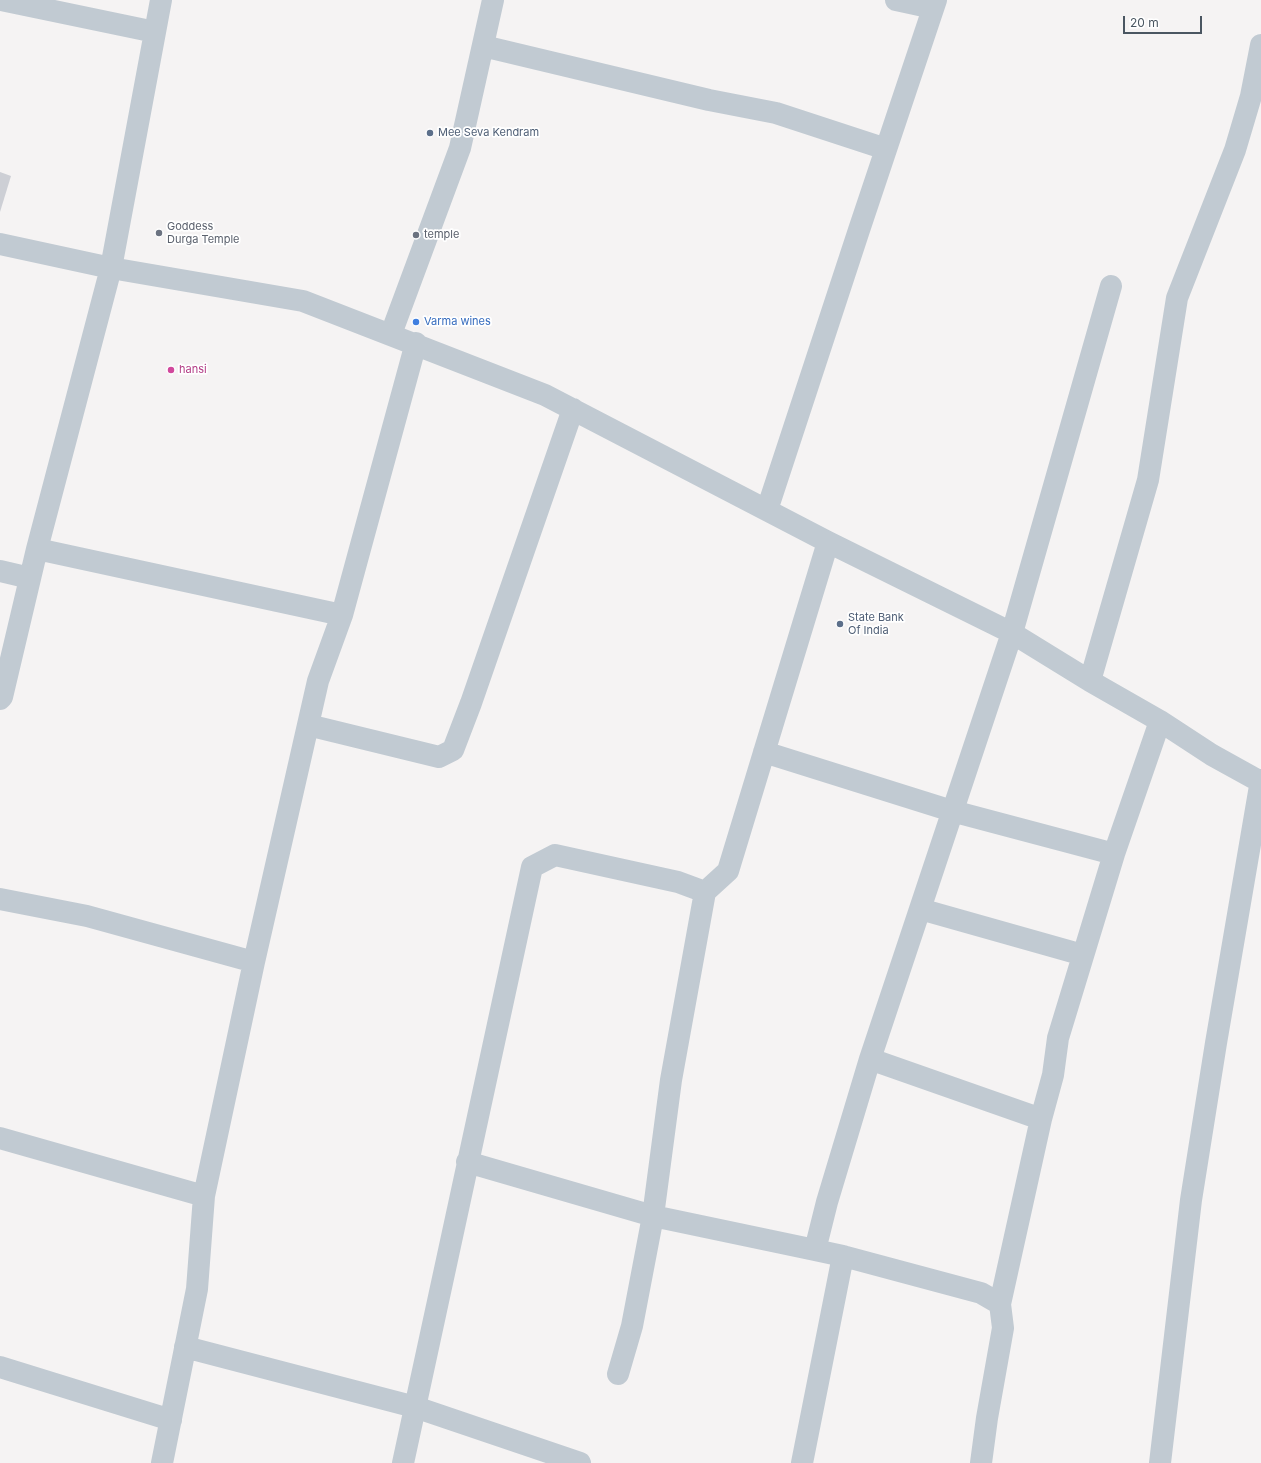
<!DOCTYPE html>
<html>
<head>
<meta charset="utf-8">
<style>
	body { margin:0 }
	#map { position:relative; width:1261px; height:1463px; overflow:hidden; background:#f5f3f3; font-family:Inter,sans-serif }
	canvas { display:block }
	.scale { position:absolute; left:1123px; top:16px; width:79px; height:18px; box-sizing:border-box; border:2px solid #4a5661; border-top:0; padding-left:5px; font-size:12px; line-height:14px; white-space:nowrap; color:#4a5661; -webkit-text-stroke:3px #fff; paint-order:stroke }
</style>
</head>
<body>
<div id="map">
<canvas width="1261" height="1463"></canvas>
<div class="scale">20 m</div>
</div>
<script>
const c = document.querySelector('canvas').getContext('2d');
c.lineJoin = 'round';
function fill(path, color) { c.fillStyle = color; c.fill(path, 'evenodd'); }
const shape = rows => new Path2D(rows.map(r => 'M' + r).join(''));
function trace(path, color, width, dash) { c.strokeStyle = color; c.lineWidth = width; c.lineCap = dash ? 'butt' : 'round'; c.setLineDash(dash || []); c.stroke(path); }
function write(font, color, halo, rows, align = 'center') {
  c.font = font + ' Inter,sans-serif'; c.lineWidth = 3.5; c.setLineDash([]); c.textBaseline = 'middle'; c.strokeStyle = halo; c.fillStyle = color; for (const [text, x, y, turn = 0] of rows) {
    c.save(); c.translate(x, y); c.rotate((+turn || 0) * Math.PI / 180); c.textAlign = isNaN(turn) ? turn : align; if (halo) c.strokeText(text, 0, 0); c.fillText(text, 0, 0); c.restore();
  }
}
fill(shape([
	[0,172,11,176,0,212]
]), '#cdcfd5');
trace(shape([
	[1,0,155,32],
	[896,0,933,8],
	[483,46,709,100,776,113,886,149],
	[0,244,111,268,303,301,545,395,828,542,1012,633,1090,681,1160,721,1212,755,1261,782],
	[391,334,460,148,493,0],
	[767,510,859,230,936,0],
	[37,549,342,615],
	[0,571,30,578],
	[1090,681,1148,480,1177,298,1235,150,1251,96,1261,45],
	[0,699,2,697,37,549,111,268,161,0],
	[308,725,439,757,453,750,471,703,573,409],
	[764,752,952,811,1114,854],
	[0,899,87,916,254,962],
	[920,909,1083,955],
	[870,1059,1041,1119,1053,1075,1058,1038,1114,854,1160,721],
	[0,1138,204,1196],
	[467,1162,653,1216,815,1250],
	[1000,1304,1041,1119],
	[185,1347,415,1407,580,1463],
	[0,1367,171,1420],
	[618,1374,632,1326,653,1216,671,1080,705,892],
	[162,1463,197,1289,204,1196,254,962,318,681,342,615,416,343],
	[403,1463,532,867,555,855,678,882,705,892,728,871,828,542],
	[802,1463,843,1256],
	[981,1463,987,1418,1003,1328,1000,1304,981,1293,843,1256,815,1250,827,1202,870,1059,1012,633,1111,286],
	[1160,1463,1191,1200,1216,1043,1261,780]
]), '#c1cad2', 22);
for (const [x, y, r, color] of [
	[430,133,4,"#5c6f8a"],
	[159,233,4,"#6b7280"],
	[416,235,4,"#6b7280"],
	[416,322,4,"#3f7fe0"],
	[171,370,4,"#d1479c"],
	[840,624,4,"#5c6f8a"]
]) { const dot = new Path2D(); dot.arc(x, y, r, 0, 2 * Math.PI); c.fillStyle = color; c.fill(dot); trace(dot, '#fff', 1.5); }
write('11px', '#4e5e75', '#fff', [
	["Mee Seva Kendram",438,133],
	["State Bank",848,618],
	["Of India",848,631]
], 'left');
write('11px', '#5b616d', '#fff', [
	["Goddess",167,227],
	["Durga Temple",167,240],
	["temple",424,235]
], 'left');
write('11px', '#366cbe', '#fff', [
	["Varma wines",424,322]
], 'left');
write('11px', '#b23c85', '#fff', [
	["hansi",179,370]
], 'left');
</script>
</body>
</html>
